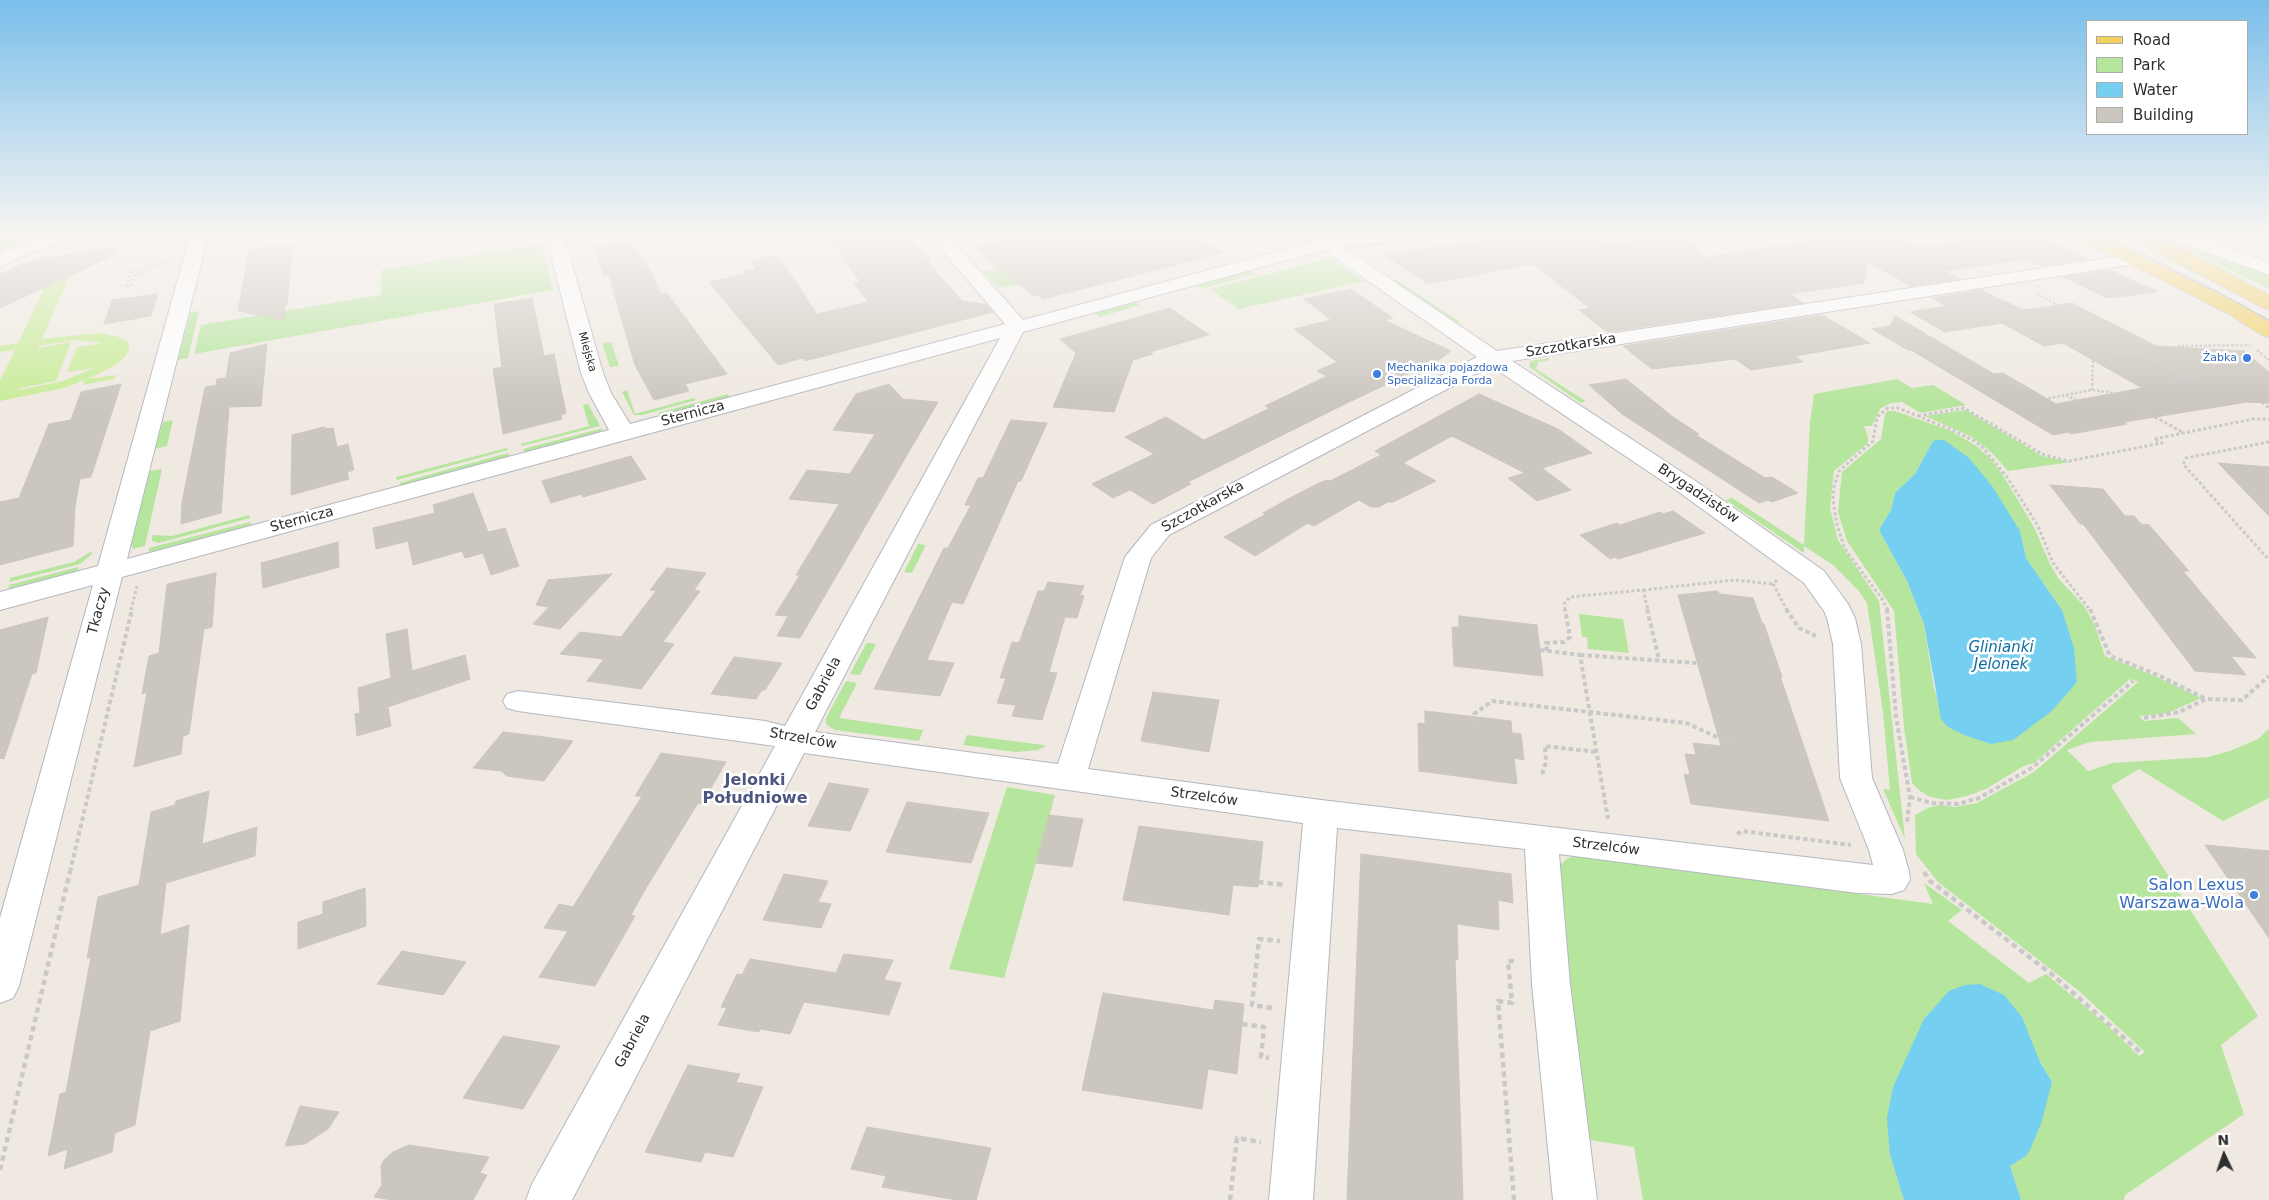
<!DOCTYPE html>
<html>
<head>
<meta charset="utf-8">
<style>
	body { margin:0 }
	#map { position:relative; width:2269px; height:1200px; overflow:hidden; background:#efe9e1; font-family:"DejaVu Sans",sans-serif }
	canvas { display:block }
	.legend { position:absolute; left:2086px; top:20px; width:162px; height:115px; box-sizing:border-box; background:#fff; border:1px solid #ababab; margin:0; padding:6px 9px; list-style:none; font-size:15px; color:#2e2e2e }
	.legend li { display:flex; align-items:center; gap:10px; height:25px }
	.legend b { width:25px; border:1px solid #ababab }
	.north { position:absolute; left:2199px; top:1130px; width:50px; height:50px; -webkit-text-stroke:4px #fff; paint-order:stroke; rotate:357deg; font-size:14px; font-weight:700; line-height:20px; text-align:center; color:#2e2e2e }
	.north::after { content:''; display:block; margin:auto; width:18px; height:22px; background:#2e2e2e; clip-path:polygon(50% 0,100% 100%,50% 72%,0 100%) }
</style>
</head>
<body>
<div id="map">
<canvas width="2269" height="1200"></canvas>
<ul class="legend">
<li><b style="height:6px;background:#f2d163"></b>Road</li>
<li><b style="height:14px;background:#b6e59e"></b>Park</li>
<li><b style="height:14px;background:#75cff0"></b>Water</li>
<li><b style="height:14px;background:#cbc7bf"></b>Building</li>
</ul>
<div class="north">N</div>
</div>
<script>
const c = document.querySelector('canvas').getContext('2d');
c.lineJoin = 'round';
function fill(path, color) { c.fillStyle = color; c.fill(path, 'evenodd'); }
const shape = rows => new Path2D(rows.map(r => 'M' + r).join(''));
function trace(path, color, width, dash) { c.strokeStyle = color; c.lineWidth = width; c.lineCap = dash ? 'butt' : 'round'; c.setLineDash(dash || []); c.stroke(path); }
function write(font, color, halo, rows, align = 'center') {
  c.font = font + ' "DejaVu Sans",sans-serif'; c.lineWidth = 5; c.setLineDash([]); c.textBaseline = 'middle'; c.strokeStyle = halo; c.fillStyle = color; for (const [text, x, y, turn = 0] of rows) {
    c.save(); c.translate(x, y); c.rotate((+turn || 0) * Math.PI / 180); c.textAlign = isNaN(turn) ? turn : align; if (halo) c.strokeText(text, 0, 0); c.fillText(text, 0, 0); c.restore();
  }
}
fill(shape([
	[0,236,39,236,0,253],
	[1420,236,1426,240,1368,247,1362,245],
	[2120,236,2132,236,2165,252,2269,310],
	[2161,236,2269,274,2269,289,2198,255],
	[2210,236,2269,236,2269,242,2235,245],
	[541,244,553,290,194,354,201,325,381,295,381,270],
	[1326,259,1332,259,1364,281,1239,309,1210,289],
	[1042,260,1063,276,999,288,982,271],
	[1250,270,1256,274,1202,289,1196,285],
	[1397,280,1460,322,1453,324,1391,281],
	[1135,301,1140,305,1100,317,1094,313],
	[199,311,188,358,178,360,190,313],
	[611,342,619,366,610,367,602,343],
	[1548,358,1550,360,1538,362,1536,369,1585,401,1581,403,1529,367,1531,361],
	[1897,379,1912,388,1933,385,1966,405,1921,413,1902,402,1891,403,1880,409,1872,426,1864,426,1868,437,1868,443,1834,471,1830,508,1838,540,1879,601,1905,839,1883,789,1890,790,1883,712,1867,603,1858,590,1833,565,1804,546,1804,553,1726,500,1732,498,1804,545,1810,423,1814,394],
	[627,390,635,414,694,398,696,400,642,415,634,415,622,392],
	[728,394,730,399,661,417,658,413],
	[588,404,600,426,522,446,521,444,589,426,583,405],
	[1966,410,2042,456,2071,462,2008,471,1991,452,1972,437,1925,416],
	[1888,411,1895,411,1951,431,1975,445,1991,459,2001,472,2034,527,2050,564,2058,578,2084,606,2094,624,2105,656,2157,677,2201,698,2168,713,2139,716,2144,721,2178,718,2196,734,2090,742,2067,750,2088,771,2113,763,2208,757,2230,751,2258,739,2269,729,2269,798,2223,821,2139,769,2111,786,2258,1016,2221,1045,2244,1114,2125,1195,2124,1200,2021,1200,2010,1166,2026,1156,2052,1082,2040,1062,1890,1155,1904,1200,1643,1200,1634,1147,1584,1139,1569,997,1560,865,1568,858,1577,856,1933,904,1924,883,1962,910,1948,921,2029,983,2046,974,2108,1026,2139,1056,2145,1052,2079,991,1938,882,1916,854,1915,815,1930,807,1940,805,1956,807,1977,803,2034,772,2138,682,2130,679,2034,763,2022,767,1986,789,1967,796,1947,800,1930,797,1920,791,1912,783,1904,727,1894,611,1847,541,1838,512,1842,472,1881,439,1885,414],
	[1933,441,2020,531,2026,558,2062,610,1991,744,1948,727,1934,689,1924,624,1907,581,1879,530,1891,510,1895,493,1915,474],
	[173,420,167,446,155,449,163,422],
	[603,428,599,433,526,453,523,449],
	[507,448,508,450,397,480,396,477],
	[508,453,510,457,401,487,399,483],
	[162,469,145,546,133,549,131,544,150,471],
	[249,515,250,518,159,543,152,541,152,535,172,536],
	[250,522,252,526,149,553,149,548],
	[918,544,926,545,912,573,904,572],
	[92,551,91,555,80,564,9,582,10,578,74,562],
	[78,567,79,571,74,573,8,592,9,585],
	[1579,614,1623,619,1629,653,1588,649,1587,637,1582,637],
	[869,643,876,644,860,675,850,674,866,644],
	[846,681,857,683,839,718,923,730,919,741,835,730,830,727,826,724,826,718],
	[967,735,1043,745,1046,746,1038,750,1016,752,1000,750,963,745],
	[1007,787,1055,795,1004,978,949,969]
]), '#b6e59e');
fill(shape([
	[76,262,42,339,100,333,123,338,129,343,129,350,125,357,115,365,88,379,116,375,114,379,83,385,84,380,64,388,0,401,0,381,15,350,0,352,0,346,18,343,55,265],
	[75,340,103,343,77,347,67,372,94,368,63,381,19,390,20,388,56,381,71,342,38,348,38,346]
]), '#c9ec9a');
fill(shape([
	[1937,440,1944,440,1969,458,1992,486,2020,531,2026,558,2062,610,2074,648,2077,682,2052,711,2013,740,1991,744,1964,735,1948,727,1941,719,1924,624,1907,581,1879,530,1891,510,1895,493,1915,474,1933,441],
	[1980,984,2004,995,2022,1017,2040,1062,2052,1082,2041,1124,2030,1150,2026,1156,2010,1166,2021,1200,1904,1200,1890,1155,1887,1118,1893,1087,1924,1019,1949,991,1965,985]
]), '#75cff0');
const building = shape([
	[858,236,909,236,930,261,927,261,962,301,985,304,993,312,805,361,802,358,778,365,709,282,745,274,743,271,756,269,750,261,778,255,817,314,868,302,854,283,860,282,832,241,858,236],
	[1020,236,1197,236,1224,253,1043,299,1038,295,1034,296,1006,274,1003,275,975,245,1020,236],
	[1518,236,1598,236,1609,244,1665,236,1681,236,1694,244,1706,257,1813,241,1805,236,1898,236,1918,247,1981,238,1987,240,2014,236,2037,236,2088,259,2042,266,2026,259,1945,271,1960,279,1911,286,1868,262,1864,283,1790,294,1803,303,1607,332,1579,310,1590,308,1532,264,1428,284,1382,254,1518,236],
	[629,240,651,271,661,294,667,293,727,374,685,384,689,391,654,400,635,365,609,276,604,276,594,246,629,240],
	[293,243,287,305,285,305,284,320,238,311,249,250,293,243],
	[117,247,119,253,0,308,0,274,33,260,117,247],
	[2110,270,2158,292,2107,298,2064,277,2110,270],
	[1351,289,1393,318,1384,320,1451,351,1417,376,1410,373,1345,404,1188,482,1191,484,1153,504,1130,490,1113,498,1092,484,1154,454,1125,437,1166,417,1204,440,1270,408,1265,406,1327,376,1317,371,1337,362,1294,329,1331,320,1304,299,1351,289],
	[1981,290,2023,310,2072,303,2156,346,2244,351,2269,372,2269,403,2247,402,2124,422,2127,424,2071,434,2068,432,2053,435,1911,350,1908,350,1872,329,1890,326,1895,316,1994,374,2003,373,2056,404,2142,388,2063,343,2044,346,2002,323,1945,332,1910,312,1946,306,1932,298,1981,290],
	[158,294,151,316,104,324,112,300,158,294],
	[532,298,544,356,554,354,566,413,561,415,562,419,503,434,493,369,502,367,494,304,532,298],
	[1170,308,1209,335,1150,352,1153,354,1133,360,1114,412,1053,407,1076,353,1060,339,1170,308],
	[1822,315,1870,343,1795,356,1803,362,1751,370,1735,359,1652,369,1623,346,1822,315],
	[267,344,261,406,229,407,221,513,181,524,182,502,205,387,216,385,217,379,226,378,230,353,267,344],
	[1626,379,1673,417,1699,434,1696,435,1765,478,1772,477,1798,493,1772,502,1768,500,1759,503,1622,414,1589,385,1626,379],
	[121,384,91,477,80,479,75,506,73,546,0,565,0,502,19,498,49,424,71,420,81,392,121,384],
	[889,384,903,399,938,402,800,638,777,636,788,616,775,615,800,575,796,575,839,504,789,499,807,470,850,474,875,434,833,430,856,394,889,384],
	[1479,394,1558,429,1592,453,1542,468,1571,490,1537,501,1508,478,1525,473,1452,436,1403,463,1436,481,1393,502,1388,502,1379,507,1371,507,1359,500,1314,526,1308,523,1255,556,1224,537,1266,514,1263,513,1288,499,1317,484,1327,480,1330,481,1381,455,1375,451,1479,394],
	[1011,420,1047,423,1021,481,1018,481,963,604,952,602,927,660,954,663,940,696,874,689,944,548,948,548,971,505,965,505,978,478,983,478,1011,420],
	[324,427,324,429,333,428,337,447,348,444,354,470,347,472,349,479,291,495,292,435,324,427],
	[631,456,646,479,583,497,581,494,551,503,542,481,631,456],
	[2218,463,2269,467,2269,516,2218,463],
	[2050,485,2103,489,2125,516,2134,516,2141,524,2149,525,2189,571,2183,571,2256,658,2231,656,2246,675,2195,671,2083,524,2080,524,2050,485],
	[473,493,488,532,505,528,519,566,491,575,483,553,465,558,462,551,413,565,408,541,376,549,373,528,435,513,433,505,473,493],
	[1673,511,1705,533,1618,559,1615,557,1610,559,1580,535,1617,523,1620,525,1660,512,1663,514,1673,511],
	[338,542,339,567,263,588,261,563,338,542],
	[667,568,706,573,694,590,700,591,663,642,674,644,658,666,641,689,587,681,604,659,560,654,580,632,621,637,656,591,650,590,667,568],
	[216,573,212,627,204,629,189,734,183,736,181,754,134,767,147,692,142,694,149,656,159,653,167,584,216,573],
	[612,574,560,629,533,624,549,607,536,605,548,580,612,574],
	[1048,582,1084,586,1080,595,1084,596,1077,618,1065,617,1049,672,1057,673,1042,720,1012,716,1016,705,997,703,1006,678,1000,678,1012,642,1019,643,1038,591,1044,591,1048,582],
	[1717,591,1720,594,1753,598,1762,623,1764,624,1782,677,1780,676,1829,821,1691,804,1684,774,1690,775,1685,754,1696,755,1693,743,1721,746,1678,595,1717,591],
	[1459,616,1537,625,1543,676,1454,666,1452,627,1459,627,1459,616],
	[48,617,36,673,32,674,4,759,0,758,0,630,48,617],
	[407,629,412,671,465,655,470,679,388,707,391,726,357,736,355,714,360,713,358,688,391,678,386,634,407,629],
	[734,657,782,663,765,690,762,690,756,699,711,694,734,657],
	[1153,692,1219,700,1209,752,1141,741,1153,692],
	[1425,711,1511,721,1512,733,1521,734,1524,760,1514,758,1517,784,1419,771,1418,723,1425,724,1425,711],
	[503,732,537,736,573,741,544,781,507,776,501,771,473,768,503,732],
	[661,753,726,762,702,804,698,803,646,888,631,915,635,916,595,986,539,977,568,931,544,928,559,904,573,907,642,796,635,796,661,753],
	[829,783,869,789,850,831,808,826,829,783],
	[209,791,202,844,257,827,255,856,166,883,160,935,189,925,180,1021,150,1031,135,1125,115,1133,112,1152,64,1169,68,1149,48,1156,60,1094,66,1092,91,957,87,958,98,897,139,885,151,812,175,805,176,801,209,791],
	[907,802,989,813,971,863,886,852,907,802],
	[1049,815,1083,819,1072,867,1036,863,1049,815],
	[1139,826,1263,842,1258,887,1233,885,1229,915,1123,900,1139,826],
	[2205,845,2269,851,2269,938,2205,845],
	[1361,854,1511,874,1513,903,1498,900,1499,930,1457,924,1458,960,1455,959,1463,1200,1347,1200,1361,854],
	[784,874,828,881,818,902,831,904,821,928,763,920,784,874],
	[365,888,366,926,298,949,298,922,323,914,323,902,365,888],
	[402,951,466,962,443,995,377,984,402,951],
	[844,954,893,960,884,980,901,983,889,1015,804,1002,790,1034,760,1029,759,1032,718,1025,727,1008,721,1007,737,974,742,975,750,959,836,973,844,954],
	[1103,993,1213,1010,1215,1000,1244,1004,1237,1074,1208,1069,1202,1109,1082,1090,1103,993],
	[503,1036,560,1046,523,1109,463,1098,503,1036],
	[688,1065,740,1074,736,1082,763,1087,733,1157,705,1152,701,1162,645,1152,688,1065],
	[300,1106,339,1112,328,1129,305,1144,285,1146,300,1106],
	[867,1127,991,1148,976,1200,957,1200,882,1187,886,1176,851,1169,867,1127],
	[409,1145,489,1157,480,1173,487,1175,473,1200,392,1200,374,1197,382,1185,381,1166,384,1160,393,1152,409,1145]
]);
fill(building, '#cbc7bf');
trace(building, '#cbc5ba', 1);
const minor = shape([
	[41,236,66,236,63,240,0,266,0,254,41,236],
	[190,236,208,236,127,559,609,430,589,393,581,373,546,236,564,236,603,373,611,393,630,424,1005,324,930,236,949,236,1023,320,1313,242,1306,236,1327,236,1330,238,1396,236,1393,240,1387,241,1343,247,1497,351,2135,254,2141,255,2144,259,2141,263,2135,264,1512,361,1694,480,1824,571,1848,604,1855,618,1861,644,1872,778,1903,850,1909,872,1910,880,1904,890,1892,894,1857,893,1559,854,1570,984,1597,1200,1553,1200,1532,984,1525,849,1337,828,1313,1200,1269,1200,1303,823,804,753,572,1200,526,1200,532,1184,775,746,518,711,507,708,503,701,507,694,518,691,765,721,785,726,1000,338,122,577,19,986,13,998,0,1003,0,918,93,585,0,610,0,592,98,566,190,236],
	[1324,250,1477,357,1151,525,1125,557,1058,764,815,732,1023,332,1324,250],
	[1491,366,1676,490,1804,583,1824,611,1827,618,1833,644,1840,778,1869,850,1873,865,1321,800,1088,769,1151,558,1169,535,1491,366],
	[2170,236,2197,236,2269,263,2269,275,2173,240,2170,236]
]);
const major = shape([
	[2077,236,2101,236,2243,306,2269,322,2269,337,2262,335,2229,314,2167,282,2080,240,2077,236],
	[2135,236,2158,236,2269,295,2269,309,2262,307,2138,240,2135,236]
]);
trace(minor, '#b4b7c1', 2);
trace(major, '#c9c9c9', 2);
trace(shape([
	[1407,243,1461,236],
	[131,271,126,287,131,286,135,274,148,272,150,269],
	[126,272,168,263],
	[2037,294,2058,305],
	[2257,350,2269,360],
	[2175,370,2179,346,2250,345],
	[2172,381,2207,374,2221,375],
	[2092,390,2093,360,2136,351,2189,378],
	[2066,395,2080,402],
	[2044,399,2092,390,2109,392,2128,402]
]), '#c9c9c9', 2.5, [2.5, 2]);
trace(shape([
	[2078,401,2081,403],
	[2126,401,2184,433],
	[2262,402,2269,408],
	[1918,416,1964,408,2044,455,2069,461,2162,443,2154,439,2253,419,2269,419],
	[2269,442,2186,458,2183,464,2269,560],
	[1777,580,1773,584,1787,610],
	[1643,590,1735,580,1773,584],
	[131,610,137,586],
	[1565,610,1564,604,1570,597,1643,590,1648,610],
	[1888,610,1882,599,1845,549,1837,525,1833,500,1834,487,1839,471,1873,441,1877,417,1888,408,1898,408,1952,430,1975,441,1984,449,2007,477,2038,526,2053,563,2090,610]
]), '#c9c9c9', 3, [3, 2.5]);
trace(shape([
	[1647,609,1659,659],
	[1786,609,1799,628,1816,636],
	[1887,609,1896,717,1910,797,1907,822],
	[2090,609,2110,656,2158,675,2206,699],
	[1540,650,1580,655,1608,819],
	[1547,651,1546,643,1564,642,1570,637,1565,609],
	[1580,655,1696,663],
	[2144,718,2179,712,2206,699,2242,700,2269,676],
	[1474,722,1474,714,1492,701,1686,723,1726,741,1733,742],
	[1542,774,1546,762,1545,746,1596,752],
	[1910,797,1932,803,1958,804,1979,798,2033,767,2133,681],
	[1737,834,1742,831,1851,845],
	[70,872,132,609]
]), '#c9c9c9', 4, [4.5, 3]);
trace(shape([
	[1924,872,1930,881,2054,976,2140,1052],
	[1258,882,1285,885],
	[1272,1008,1252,1005,1259,939,1280,941],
	[1242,1024,1264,1027,1261,1057,1269,1058],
	[0,1170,70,871],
	[1230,1200,1237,1138,1261,1142],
	[1514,1200,1498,1001,1512,1003,1508,961,1518,961]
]), '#c9c9c9', 4.5, [5.5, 4]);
fill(minor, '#fff');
fill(major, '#f2d163');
trace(shape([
	[2105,236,2214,290,2269,320]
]), '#a3a6b8', 1);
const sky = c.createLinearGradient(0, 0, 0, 404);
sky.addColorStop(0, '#7abfeb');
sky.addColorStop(0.58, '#f8f5f2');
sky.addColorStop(1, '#f8f5f200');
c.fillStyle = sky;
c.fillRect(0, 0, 2269, 404);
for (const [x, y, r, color] of [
	[2247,358,5,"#3f7fe0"],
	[1377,374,5,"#3f7fe0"],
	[2254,895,5,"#3f7fe0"]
]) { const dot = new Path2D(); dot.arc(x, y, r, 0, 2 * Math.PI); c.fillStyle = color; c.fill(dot); trace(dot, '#fff', 2); }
write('11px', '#2e2e2e', '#fff', [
	["Miejska",587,352,74]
]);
write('11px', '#366cbe', '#fff', [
	["Żabka",2237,358],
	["Mechanika pojazdowa",1387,368,"left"],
	["Specjalizacja Forda",1387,381,"left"]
], 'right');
write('14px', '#2e2e2e', '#fff', [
	["Szczotkarska",1571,346,-9],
	["Sternicza",693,414,-15],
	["Brygadzistów",1698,494,34],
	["Szczotkarska",1203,507,-29],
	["Sternicza",302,520,-15],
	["Tkaczy",99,611,-75],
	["Gabriela",824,684,-62],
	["Strzelców",803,739,10],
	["Strzelców",1204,797,8],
	["Strzelców",1606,847,7],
	["Gabriela",633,1041,-62]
]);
write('italic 15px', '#0d6fa3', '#fff', [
	["Glinianki",2001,648],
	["Jelonek",2001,665]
]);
write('bold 16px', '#4d5680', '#fff', [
	["Jelonki",755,781],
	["Południowe",755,799]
]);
write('16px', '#366cbe', '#fff', [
	["Salon Lexus",2244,886],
	["Warszawa-Wola",2244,904]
], 'right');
</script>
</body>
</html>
